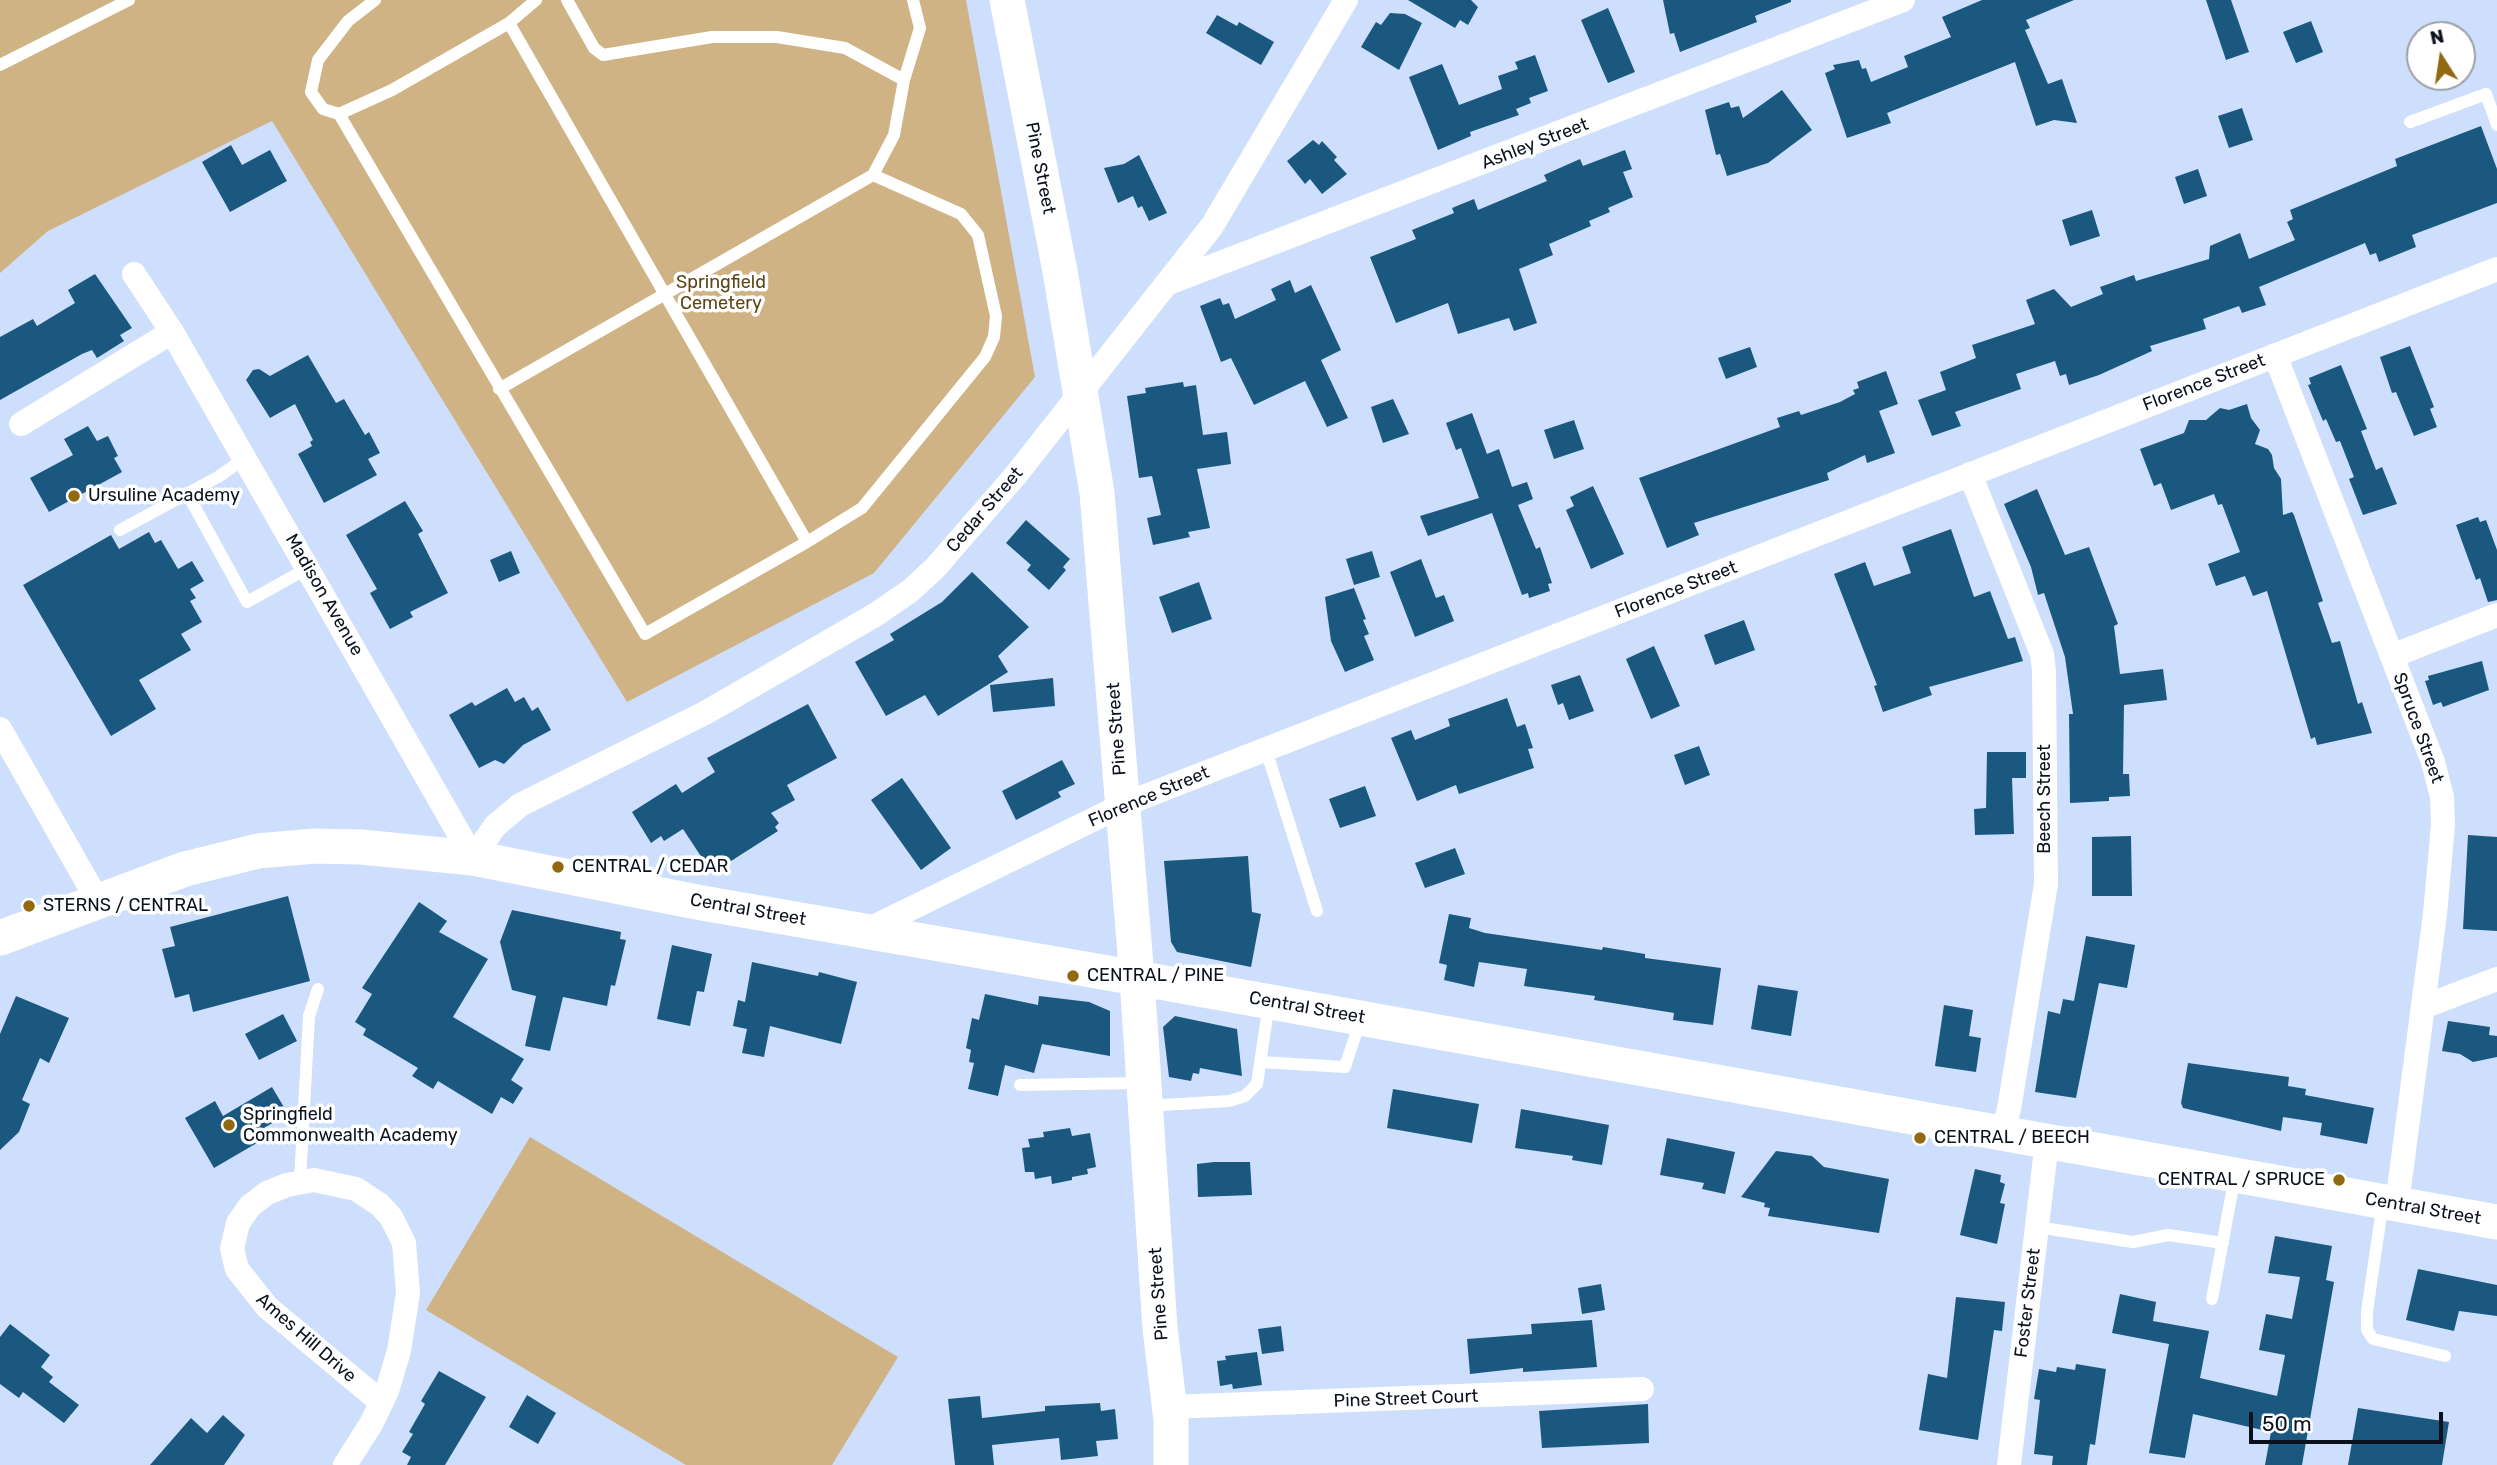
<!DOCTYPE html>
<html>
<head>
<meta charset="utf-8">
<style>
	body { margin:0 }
	#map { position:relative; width:2497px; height:1465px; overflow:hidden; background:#cddffd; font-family:Rubik,sans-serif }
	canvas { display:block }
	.north { position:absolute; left:2406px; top:21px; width:70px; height:70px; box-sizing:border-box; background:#fff; border:2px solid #9da0a5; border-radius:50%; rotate:348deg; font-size:19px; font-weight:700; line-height:28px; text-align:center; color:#0b121e }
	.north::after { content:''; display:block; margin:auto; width:24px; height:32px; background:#916911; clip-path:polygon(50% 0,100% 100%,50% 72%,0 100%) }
	.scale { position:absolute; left:2249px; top:1412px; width:194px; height:32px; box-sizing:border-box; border:4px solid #0b121e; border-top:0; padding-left:9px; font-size:21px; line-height:24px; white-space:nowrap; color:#0b121e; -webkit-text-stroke:5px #fff; paint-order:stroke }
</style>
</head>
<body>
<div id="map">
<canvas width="2497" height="1465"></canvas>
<div class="north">N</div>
<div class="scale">50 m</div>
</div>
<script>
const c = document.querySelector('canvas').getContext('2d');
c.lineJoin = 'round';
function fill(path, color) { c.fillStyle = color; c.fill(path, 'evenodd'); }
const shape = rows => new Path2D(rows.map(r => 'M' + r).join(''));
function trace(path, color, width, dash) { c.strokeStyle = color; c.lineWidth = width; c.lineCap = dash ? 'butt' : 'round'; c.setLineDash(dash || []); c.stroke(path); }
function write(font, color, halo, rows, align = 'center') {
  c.font = font + ' Rubik,sans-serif'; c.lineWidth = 7; c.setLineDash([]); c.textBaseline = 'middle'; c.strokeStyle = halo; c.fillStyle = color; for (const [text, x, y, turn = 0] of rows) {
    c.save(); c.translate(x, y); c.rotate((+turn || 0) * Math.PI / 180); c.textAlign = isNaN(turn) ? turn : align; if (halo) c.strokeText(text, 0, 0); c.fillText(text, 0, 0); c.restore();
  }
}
fill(shape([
	[0,0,966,0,1035,377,874,573,627,702,272,121,48,231,0,273],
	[530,1137,898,1357,832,1465,686,1465,426,1310]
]), '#cfb384');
fill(shape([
	[1408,0,1471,0,1478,7,1468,25,1460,20,1455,28],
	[1663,0,1791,0,1791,2,1755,16,1757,22,1680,52,1674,33,1670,34],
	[1982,0,2074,0,2026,20,2030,28,2025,30,2048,84,2062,79,2077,123,2054,120,2036,126,2015,62,1887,113,1891,123,1847,138,1825,73,1835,69,1833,65,1859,60,1862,69,1866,68,1871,82,1908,67,1904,56,1951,37,1942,17],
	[2206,0,2231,0,2249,52,2226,60],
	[1608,8,1635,72,1608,83,1581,20],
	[1390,13,1405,14,1422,23,1399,70,1361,47,1376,22,1381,25],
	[1217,15,1237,26,1239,22,1274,42,1261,65,1206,33],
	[2311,21,2323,52,2296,63,2283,32],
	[1535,55,1548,91,1529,98,1531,103,1516,109,1519,115,1470,132,1471,136,1438,150,1409,77,1442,64,1459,105,1502,89,1498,76,1518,69,1515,62],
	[1782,90,1812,130,1768,163,1727,176,1720,154,1716,155,1705,110,1729,102,1731,108,1739,106,1743,118],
	[2242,108,2253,140,2229,148,2218,116],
	[2481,126,2497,169,2497,203,2412,235,2416,247,2379,262,2376,253,2370,255,2365,243,2259,287,2266,305,2242,313,2239,306,2203,319,2206,329,2150,346,2152,351,2099,375,2069,385,2066,374,2060,376,2055,361,2016,374,2021,389,1955,412,1961,426,1932,436,1918,400,1946,390,1940,372,1976,358,1972,345,2035,324,2026,300,2054,289,2071,307,2103,294,2100,287,2134,275,2136,281,2209,259,2210,246,2240,233,2249,259,2295,240,2287,222,2293,219,2290,210,2397,166,2395,159],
	[1313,140,1319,145,1322,141,1337,157,1334,160,1347,174,1322,194,1310,179,1305,184,1287,161],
	[231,145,242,165,270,150,287,181,230,212,202,162],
	[1625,150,1632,169,1623,172,1633,197,1608,208,1610,212,1589,221,1591,226,1549,244,1553,255,1519,269,1537,323,1514,331,1509,318,1458,334,1448,303,1396,323,1370,257,1416,239,1412,230,1454,213,1452,208,1474,199,1478,210,1547,181,1544,175,1580,159,1583,166],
	[1139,155,1167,213,1149,221,1142,206,1138,208,1133,196,1118,203,1104,168,1124,164],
	[2198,169,2207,196,2184,204,2175,177],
	[2092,210,2100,236,2070,246,2062,220],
	[95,274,132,328,120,335,124,341,97,358,92,350,82,354,0,400,0,337,33,319,37,326,75,303,68,290],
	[1290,280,1295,293,1311,285,1341,350,1321,360,1348,418,1327,427,1305,381,1254,405,1231,358,1221,362,1200,306,1220,298,1223,305,1229,303,1235,319,1276,300,1271,289],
	[2410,346,2434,407,2430,409,2437,427,2414,436,2396,392,2392,393,2380,357],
	[1750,347,1757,367,1726,379,1718,358],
	[308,355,336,403,344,399,365,435,369,432,380,453,368,459,377,475,324,503,298,454,312,446,310,442,313,440,295,404,270,418,246,380,253,370,259,369,270,376],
	[2341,365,2367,429,2361,431,2376,470,2382,467,2397,504,2363,515,2349,479,2354,477,2340,441,2336,442,2326,419,2323,421,2308,385,2311,384,2309,378],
	[1886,371,1898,404,1879,411,1895,453,1867,463,1865,455,1827,473,1829,480,1694,523,1699,535,1667,548,1639,478,1780,427,1777,418,1799,411,1801,415,1840,402,1855,394,1853,390,1859,388,1857,382],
	[1183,382,1184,387,1196,385,1203,435,1227,432,1231,464,1197,469,1210,528,1188,532,1190,537,1153,545,1147,518,1161,515,1152,476,1139,478,1127,396,1146,393,1145,388],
	[1393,399,1409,434,1383,443,1371,407],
	[2247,404,2251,418,2260,430,2255,444,2268,449,2272,455,2274,468,2281,479,2283,515,2292,512,2294,515,2323,601,2318,603,2332,643,2340,641,2358,704,2362,702,2372,733,2317,745,2315,737,2311,739,2267,591,2253,596,2245,576,2216,586,2208,564,2240,552,2222,504,2218,505,2214,494,2171,510,2161,483,2154,486,2140,449,2184,433,2189,420,2206,420,2220,408,2229,410],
	[1472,413,1487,454,1499,449,1512,487,1527,482,1533,499,1518,505,1536,549,1540,547,1552,583,1548,584,1550,591,1529,598,1528,593,1522,595,1492,513,1428,536,1420,516,1479,498,1461,448,1456,450,1446,423],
	[1574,420,1584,449,1554,459,1544,430],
	[88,426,97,441,108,436,118,456,114,458,122,472,49,512,30,478,73,455,64,439],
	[1593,486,1624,554,1591,569,1566,510,1574,506,1570,497],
	[2037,489,2065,555,2089,547,2118,624,2114,626,2120,674,2163,669,2167,700,2124,705,2123,774,2129,774,2130,796,2109,797,2109,801,2070,803,2069,714,2073,714,2065,657,2044,593,2038,595,2031,567,2004,504],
	[405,501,423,531,418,534,448,593,410,612,413,617,390,629,370,593,377,589,346,535],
	[2478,517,2480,522,2486,520,2497,550,2497,600,2488,602,2480,578,2476,580,2456,525],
	[1026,520,1070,559,1063,567,1066,570,1049,590,1027,570,1031,565,1006,543],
	[1951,529,1974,597,1990,591,2008,639,2015,637,2023,661,1929,687,1932,695,1883,712,1874,686,1877,685,1834,574,1865,562,1874,586,1911,573,1902,547],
	[149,532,155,543,161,540,178,569,192,561,204,581,190,589,196,598,190,601,202,622,181,634,191,650,139,680,156,709,111,736,23,585,111,535,119,549],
	[511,551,520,573,499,582,490,560],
	[1372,551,1380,577,1354,585,1346,559],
	[1421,559,1436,598,1444,595,1454,621,1415,637,1390,572],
	[972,572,1029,627,998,656,1008,672,938,716,925,695,886,716,855,662,894,640,890,634,942,602],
	[1199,582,1212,619,1172,633,1159,597],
	[1354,588,1366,619,1363,620,1369,634,1364,636,1374,660,1345,672,1331,641,1325,597],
	[1744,620,1755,650,1715,665,1704,635],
	[1654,646,1680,706,1651,719,1626,659],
	[2482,661,2489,690,2443,707,2441,702,2433,705,2425,681,2429,680,2428,676],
	[1580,675,1594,711,1569,720,1563,703,1558,705,1551,685],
	[1053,678,1055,706,993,712,990,685],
	[507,688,515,702,524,697,532,711,538,707,551,730,523,745,504,764,495,760,479,768,449,715,472,702,475,706],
	[1507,698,1517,727,1525,724,1533,748,1528,749,1534,768,1459,794,1456,785,1417,801,1391,738,1411,730,1415,740,1450,726,1448,719],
	[808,704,837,758,787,785,795,800,771,813,779,823,775,827,778,831,717,870,709,857,704,861,683,829,664,841,661,836,651,843,632,812,676,784,682,793,715,772,707,758],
	[1699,746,1710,775,1685,785,1674,755],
	[1987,752,2026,752,2026,778,2012,778,2014,834,1975,835,1974,809,1986,808],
	[1062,760,1075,784,1058,792,1061,797,1016,820,1002,791],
	[902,778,951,848,921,870,871,800],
	[1365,786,1376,816,1340,828,1329,799],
	[2468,835,2497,837,2497,931,2463,929],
	[2131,836,2132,896,2092,896,2092,837],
	[1455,848,1465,874,1425,888,1415,863],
	[1248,856,1252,912,1261,914,1251,967,1177,952,1171,942,1164,861],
	[288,896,310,981,193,1012,189,994,175,998,162,949,175,946,170,927],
	[419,902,447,921,439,932,488,959,453,1017,524,1059,511,1080,523,1088,513,1104,501,1097,492,1114,438,1081,433,1089,412,1076,418,1068,363,1035,366,1029,355,1022,372,994,362,988],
	[512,910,621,932,620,939,626,940,615,986,611,985,607,1006,563,997,550,1051,525,1046,536,996,512,990,500,942],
	[1449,914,1471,918,1469,928,1485,933,1602,950,1603,947,1645,954,1645,958,1721,968,1713,1025,1673,1020,1674,1013,1594,1000,1595,996,1524,986,1527,969,1479,962,1474,987,1444,980,1447,965,1439,963],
	[2086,936,2135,945,2127,988,2099,983,2076,1098,2035,1092,2048,1011,2060,1014,2063,999,2074,1001],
	[672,945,712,954,704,992,697,991,690,1026,657,1019],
	[752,962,818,976,819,972,857,982,841,1044,770,1026,764,1057,742,1053,747,1029,733,1026,738,1000,745,1002],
	[1758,985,1798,991,1791,1036,1751,1029],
	[985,994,1038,1005,1039,996,1089,1002,1110,1011,1110,1056,1042,1044,1034,1073,1005,1065,998,1096,968,1089,974,1063,969,1062,971,1050,966,1048,972,1018,979,1020],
	[16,996,69,1018,49,1063,40,1058,22,1100,30,1104,19,1132,0,1150,0,1034],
	[1944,1005,1973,1010,1969,1036,1981,1038,1976,1072,1935,1066],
	[283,1014,297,1041,259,1060,245,1034],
	[1175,1016,1237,1029,1242,1076,1200,1068,1199,1074,1193,1073,1191,1081,1169,1077,1163,1027],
	[2448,1021,2490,1027,2489,1035,2497,1036,2497,1057,2473,1062,2460,1054,2442,1051],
	[2188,1063,2289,1077,2288,1086,2306,1089,2305,1095,2374,1108,2367,1144,2320,1135,2322,1123,2283,1117,2281,1131,2183,1108,2181,1103],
	[272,1087,288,1114,257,1132,262,1140,214,1168,185,1118,215,1101,223,1116],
	[1393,1089,1479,1104,1472,1143,1387,1128],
	[1521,1109,1609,1125,1602,1165,1572,1160,1573,1156,1515,1148],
	[1070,1128,1072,1136,1090,1133,1096,1167,1087,1169,1088,1174,1072,1177,1072,1180,1052,1184,1051,1176,1035,1179,1034,1172,1025,1172,1022,1148,1030,1147,1028,1139,1044,1137,1043,1132],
	[1667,1138,1735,1152,1725,1194,1702,1189,1704,1183,1660,1175],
	[1776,1151,1812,1156,1824,1167,1889,1179,1879,1233,1768,1216,1770,1208,1764,1207,1765,1203,1741,1197],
	[1214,1162,1250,1162,1252,1195,1198,1197,1197,1164],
	[1975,1169,2001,1175,2000,1182,2005,1184,2000,1203,2005,1204,1997,1244,1960,1235],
	[2275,1236,2332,1246,2326,1280,2334,1282,2302,1465,2265,1465,2271,1432,2193,1414,2185,1458,2149,1453,2169,1344,2112,1333,2120,1294,2156,1302,2153,1321,2209,1331,2200,1378,2277,1396,2285,1355,2259,1350,2266,1314,2292,1319,2300,1277,2268,1273],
	[2418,1269,2497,1285,2497,1316,2459,1311,2454,1331,2406,1320],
	[1601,1284,1605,1310,1582,1314,1578,1288],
	[1956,1297,2005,1302,2002,1331,1994,1330,1978,1440,1919,1430,1928,1374,1947,1378],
	[1592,1320,1597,1367,1523,1372,1523,1368,1470,1374,1467,1339,1532,1334,1531,1324],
	[10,1324,50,1355,41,1367,53,1377,49,1382,79,1405,64,1423,23,1392,19,1398,0,1384,0,1337],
	[1281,1326,1284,1351,1262,1354,1258,1329],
	[1257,1352,1262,1385,1233,1389,1232,1384,1220,1386,1217,1361,1226,1360,1225,1356],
	[2076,1364,2106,1369,2095,1445,2090,1444,2087,1465,2052,1465,2053,1456,2034,1454,2040,1400,2034,1399,2039,1369,2056,1372,2057,1367,2075,1370],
	[439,1371,486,1397,445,1465,407,1465,411,1457,402,1452,413,1434,409,1432,425,1404,421,1401],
	[527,1395,556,1413,538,1444,509,1427],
	[980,1396,982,1418,1045,1411,1045,1406,1100,1403,1101,1411,1115,1409,1118,1439,1096,1441,1098,1456,1061,1460,1059,1438,992,1445,994,1465,955,1465,948,1399],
	[1648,1404,1649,1443,1542,1448,1539,1411],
	[2358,1408,2449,1422,2442,1465,2348,1465],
	[223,1415,245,1435,224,1465,150,1465,191,1418,207,1433]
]), '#1a587f');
trace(shape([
	[375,0,348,21,318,60,311,92,323,109,339,114,392,90,509,23,536,0],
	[567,0,594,48,603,55,712,37,777,37,845,48,904,80],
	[0,65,129,0],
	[339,114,645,634,807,542,509,23],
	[2410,122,2486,94,2497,125],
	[499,389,873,175],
	[187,493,247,602,308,568],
	[120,530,218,477,245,458],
	[807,542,862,508,985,357,994,337,996,316,978,235,961,214,873,175,894,135,904,80,920,28,913,0],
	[1266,750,1317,911],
	[1260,1062,1345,1067,1360,1021],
	[1020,1085,1140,1083],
	[1146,1106,1229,1101,1245,1096,1257,1084,1269,1003],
	[300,1181,309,1016,318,989],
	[2383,1202,2367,1311,2367,1330,2373,1339,2445,1356],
	[2037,1227,2133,1242,2168,1235,2223,1243],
	[2212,1299,2235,1176]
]), '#fff', 12);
trace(shape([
	[134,274,172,332,473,858,495,826,520,805,705,713,875,615,910,591,935,568,1015,476,1212,226,1346,0],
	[1166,284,1903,0],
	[2275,355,2433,762,2442,797,2443,825,2435,914,2397,1204],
	[21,424,172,332],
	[1970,474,2042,654,2044,671,2046,884,2009,1109,2002,1133],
	[2392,656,2497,615],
	[0,729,98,901],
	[865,931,1123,805,2497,269],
	[2423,1007,2497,979],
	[1169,1407,1642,1389],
	[345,1465,371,1424,387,1391,399,1351,408,1293,404,1243,391,1217,380,1205,356,1189,314,1180,287,1185,267,1193,250,1206,238,1223,232,1249,237,1269,267,1307,381,1402],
	[2009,1465,2047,1141]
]), '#fff', 24);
trace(shape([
	[1007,0,1060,271,1097,493,1137,978,1160,1328,1171,1420,1171,1465],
	[0,938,185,869,258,851,315,846,361,847,473,858,702,903,1137,978,2497,1222]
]), '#fff', 35);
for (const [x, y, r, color] of [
	[74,496,7,"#916911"],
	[558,867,7,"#916911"],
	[29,906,7,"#916911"],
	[1073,976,7,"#916911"],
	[229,1125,7,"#916911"],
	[1920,1138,7,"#916911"],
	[2339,1180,7,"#916911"]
]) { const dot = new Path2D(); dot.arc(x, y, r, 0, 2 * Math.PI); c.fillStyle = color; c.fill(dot); trace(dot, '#fff', 2.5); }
write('18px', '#0b121e', '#fff', [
	["Ashley Street",1535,144,-21],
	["Pine Street",1040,168,79],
	["Florence Street",2204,383,-21],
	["Cedar Street",985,510,-49],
	["Florence Street",1676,590,-21],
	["Madison Avenue",324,595,60],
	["Spruce Street",2418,728,70],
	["Pine Street",1117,729,-94],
	["Florence Street",1149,797,-23],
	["Beech Street",2045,799,-90],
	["Central Street",748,910,10],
	["Central Street",1307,1008,10],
	["Central Street",2423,1209,10],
	["Pine Street",1159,1294,-94],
	["Foster Street",2028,1303,-83],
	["Ames Hill Drive",306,1338,41],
	["Pine Street Court",1406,1399,-2]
]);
write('18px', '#5c4414', '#fff', [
	["Springfield",721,283],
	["Cemetery",721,304]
]);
write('18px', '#0b121e', '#fff', [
	["Ursuline Academy",88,496],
	["CENTRAL / CEDAR",572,867],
	["STERNS / CENTRAL",43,906],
	["CENTRAL / PINE",1087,976],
	["Springfield",243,1115],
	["Commonwealth Academy",243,1136],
	["CENTRAL / BEECH",1934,1138],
	["CENTRAL / SPRUCE",2325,1180,"right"]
], 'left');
</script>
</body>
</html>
